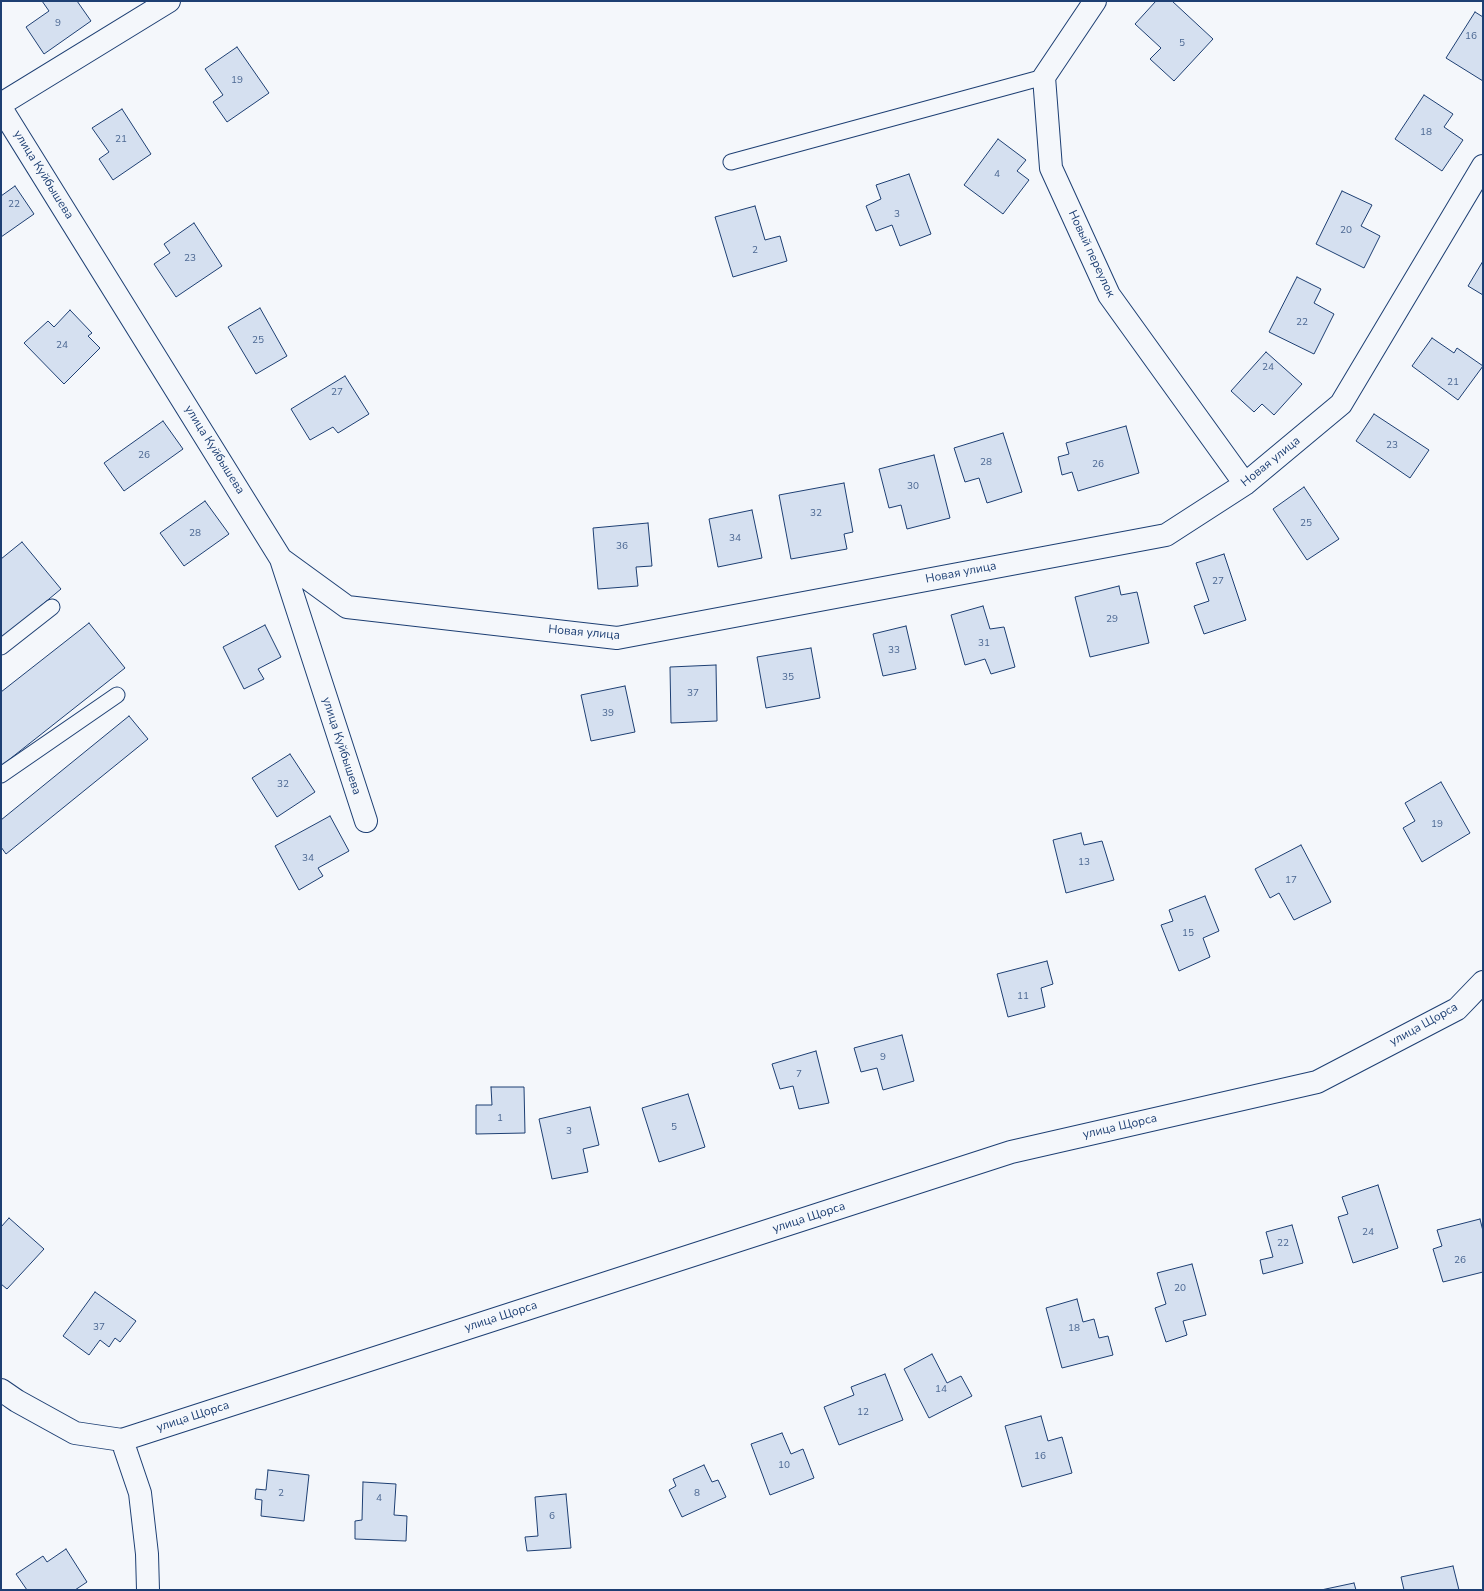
<!DOCTYPE html>
<html>
<head>
<meta charset="utf-8">
<style>
	body { margin:0 }
	#map { position:relative; width:1484px; height:1591px; overflow:hidden; background:#f4f7fb; font-family:"Nunito Sans",sans-serif }
	canvas { display:block }
	.frame { position:absolute; inset:0; border:2px solid #1d3f73; pointer-events:none }
</style>
</head>
<body>
<div id="map">
<canvas width="1484" height="1591"></canvas>
<div class="frame"></div>
</div>
<script>
const c = document.querySelector('canvas').getContext('2d');
c.lineJoin = 'round';
function fill(path, color) { c.fillStyle = color; c.fill(path, 'evenodd'); }
const shape = rows => new Path2D(rows.map(r => 'M' + r).join(''));
function trace(path, color, width, dash) { c.strokeStyle = color; c.lineWidth = width; c.lineCap = dash ? 'butt' : 'round'; c.setLineDash(dash || []); c.stroke(path); }
function write(font, color, halo, rows, align = 'center') {
  c.font = font + ' "Nunito Sans",sans-serif'; c.lineWidth = 3; c.setLineDash([]); c.textBaseline = 'middle'; c.strokeStyle = halo; c.fillStyle = color; for (const [text, x, y, turn = 0] of rows) {
    c.save(); c.translate(x, y); c.rotate((+turn || 0) * Math.PI / 180); c.textAlign = isNaN(turn) ? turn : align; if (halo) c.strokeText(text, 0, 0); c.fillText(text, 0, 0); c.restore();
  }
}
const building = shape([
	[42,1,77,1,91,21,44,54,26,27,49,11,42,1],
	[1156,1,1172,1,1213,39,1174,81,1150,59,1161,48,1135,24,1156,1],
	[1475,12,1483,17,1483,81,1446,58,1475,12],
	[237,47,269,93,227,122,213,102,223,95,205,69,237,47],
	[1424,95,1453,114,1444,127,1463,140,1442,171,1395,139,1424,95],
	[122,109,151,154,113,180,99,159,109,152,92,128,122,109],
	[998,139,1026,160,1017,171,1029,180,1003,214,964,185,998,139],
	[909,174,931,234,900,246,892,225,876,231,866,206,881,199,876,185,909,174],
	[15,186,34,214,1,237,1,196,15,186],
	[1342,191,1372,205,1361,226,1380,236,1364,268,1316,244,1342,191],
	[755,206,765,240,780,236,787,261,733,277,715,217,755,206],
	[194,223,222,266,176,297,154,264,170,253,164,244,194,223],
	[1483,261,1483,295,1468,286,1483,261],
	[1297,277,1321,289,1314,303,1334,314,1314,354,1269,332,1297,277],
	[260,308,287,356,256,374,228,327,260,308],
	[70,310,92,333,88,336,100,348,64,384,24,343,48,321,54,327,70,310],
	[1432,338,1454,353,1457,348,1483,366,1458,400,1412,366,1432,338],
	[1266,352,1302,384,1274,415,1262,404,1254,412,1231,391,1266,352],
	[345,376,369,414,338,433,333,427,310,440,291,409,345,376],
	[1374,414,1429,450,1410,478,1356,441,1374,414],
	[163,421,183,449,124,491,104,463,163,421],
	[1126,426,1139,473,1078,491,1072,472,1062,475,1058,457,1069,454,1066,443,1126,426],
	[1003,433,1022,492,987,503,979,478,965,482,954,448,1003,433],
	[934,455,950,518,907,529,901,505,889,508,879,469,934,455],
	[844,483,853,532,844,534,847,549,791,559,779,495,844,483],
	[1304,487,1339,539,1307,560,1273,509,1304,487],
	[205,501,229,534,184,566,160,533,205,501],
	[752,510,762,558,718,567,709,519,752,510],
	[648,523,652,566,636,567,638,586,598,589,593,528,648,523],
	[22,542,61,589,1,639,1,559,22,542],
	[1224,554,1246,620,1204,634,1194,606,1209,601,1196,563,1224,554],
	[1119,586,1121,595,1137,592,1149,643,1090,657,1075,597,1119,586],
	[983,606,990,629,1004,627,1015,667,991,674,985,659,965,665,951,615,983,606],
	[89,623,125,668,1,766,1,692,89,623],
	[265,625,281,657,258,669,264,679,244,689,223,647,265,625],
	[906,626,916,669,883,676,873,634,906,626],
	[811,648,820,698,766,708,757,657,811,648],
	[716,665,717,721,671,723,670,667,716,665],
	[625,686,635,732,591,741,581,695,625,686],
	[129,716,148,739,6,854,1,847,1,820,129,716],
	[290,754,315,792,277,817,252,778,290,754],
	[1441,782,1470,833,1422,862,1403,828,1415,821,1405,803,1441,782],
	[330,816,349,851,318,868,323,876,299,890,275,846,330,816],
	[1081,833,1084,845,1102,841,1114,880,1066,893,1053,840,1081,833],
	[1301,845,1331,902,1294,920,1279,893,1270,898,1255,869,1301,845],
	[1205,896,1219,931,1203,938,1210,957,1179,971,1161,925,1173,921,1169,910,1205,896],
	[1047,961,1053,984,1041,988,1045,1007,1008,1017,997,974,1047,961],
	[902,1035,914,1081,883,1090,877,1068,861,1072,854,1048,902,1035],
	[816,1051,829,1103,799,1109,793,1086,780,1089,772,1064,816,1051],
	[491,1087,524,1087,525,1133,476,1134,476,1105,492,1105,491,1087],
	[688,1094,705,1147,659,1162,642,1108,688,1094],
	[590,1107,599,1145,583,1149,588,1172,552,1179,539,1119,590,1107],
	[1378,1185,1398,1248,1353,1263,1338,1217,1348,1214,1342,1197,1378,1185],
	[9,1218,44,1249,7,1289,1,1284,1,1227,9,1218],
	[1480,1219,1483,1231,1483,1272,1443,1282,1433,1249,1442,1246,1437,1230,1480,1219],
	[1292,1225,1303,1263,1263,1274,1260,1260,1273,1257,1266,1232,1292,1225],
	[1192,1264,1206,1315,1183,1321,1187,1335,1166,1342,1155,1308,1166,1304,1157,1273,1192,1264],
	[95,1292,136,1321,120,1342,115,1338,109,1347,100,1340,89,1355,63,1336,95,1292],
	[1077,1299,1083,1322,1094,1319,1099,1338,1108,1336,1113,1355,1062,1368,1046,1308,1077,1299],
	[932,1354,947,1383,961,1376,972,1396,929,1418,904,1369,932,1354],
	[885,1374,903,1420,839,1445,824,1407,854,1395,851,1387,885,1374],
	[1041,1416,1048,1441,1062,1437,1072,1473,1022,1487,1005,1426,1041,1416],
	[782,1433,791,1454,803,1449,814,1478,770,1495,751,1444,782,1433],
	[704,1465,712,1482,718,1480,726,1497,682,1517,669,1490,676,1486,673,1479,704,1465],
	[268,1470,309,1475,304,1521,261,1516,262,1500,255,1499,256,1489,266,1490,268,1470],
	[363,1482,396,1484,394,1515,407,1516,406,1541,355,1539,355,1521,362,1520,363,1482],
	[566,1494,571,1548,527,1551,525,1537,538,1536,535,1497,566,1494],
	[66,1549,87,1582,75,1590,27,1590,16,1574,43,1556,47,1562,66,1549],
	[1453,1566,1459,1590,1404,1590,1401,1577,1453,1566],
	[1354,1583,1356,1590,1321,1590,1354,1583]
]);
fill(building, '#d5e0f0');
trace(building, '#1d3f73', 1);
const service = shape([
	[731,162,1044,77],
	[1,647,52,607],
	[1,775,117,695]
]);
const minor = shape([
	[1095,1,1044,77,1051,168,1109,295,1245,484],
	[1,104,169,1],
	[1,108,281,559,366,821],
	[281,559,347,607,617,638,1166,535,1245,484,1341,404,1483,166],
	[1,1390,17,1401,75,1433,122,1440,140,1493,147,1554,148,1590],
	[122,1440,1011,1152,1317,1082,1457,1009,1483,982]
]);
trace(service, '#1d3f73', 17);
trace(minor, '#1d3f73', 24);
trace(service, '#f4f7fb', 15);
trace(minor, '#f4f7fb', 22);
write('10px', '#4b6792', null, [
	["9",58,24],
	["16",1471,37],
	["5",1182,44],
	["19",237,81],
	["18",1426,133],
	["21",121,140],
	["4",997,175],
	["22",14,205],
	["3",897,215],
	["20",1346,231],
	["2",755,251],
	["23",190,259],
	["22",1302,323],
	["25",258,341],
	["24",62,346],
	["24",1268,368],
	["21",1453,383],
	["27",337,393],
	["23",1392,446],
	["26",144,456],
	["28",986,463],
	["26",1098,465],
	["30",913,487],
	["32",816,514],
	["25",1306,524],
	["28",195,534],
	["34",735,539],
	["36",622,547],
	["27",1218,582],
	["29",1112,620],
	["31",984,644],
	["33",894,651],
	["35",788,678],
	["37",693,694],
	["39",608,714],
	["32",283,785],
	["19",1437,825],
	["34",308,859],
	["13",1084,863],
	["17",1291,881],
	["15",1188,934],
	["11",1023,997],
	["9",883,1058],
	["7",799,1075],
	["1",500,1119],
	["5",674,1128],
	["3",569,1132],
	["24",1368,1233],
	["22",1283,1244],
	["26",1460,1261],
	["20",1180,1289],
	["37",99,1328],
	["18",1074,1329],
	["14",941,1390],
	["12",863,1413],
	["16",1040,1457],
	["10",784,1466],
	["2",281,1494],
	["8",697,1494],
	["4",379,1499],
	["6",552,1517]
]);
write('12px', '#1d3f73', '#f4f7fb', [
	["улица Куйбышева",43,175,58],
	["Новый переулок",1091,254,65],
	["улица Куйбышева",214,450,58],
	["Новая улица",1271,462,-39],
	["Новая улица",961,573,-11],
	["Новая улица",584,633,5],
	["улица Куйбышева",341,746,72],
	["улица Щорса",1424,1025,-29],
	["улица Щорса",1120,1127,-13],
	["улица Щорса",809,1218,-18],
	["улица Щорса",501,1317,-18],
	["улица Щорса",193,1417,-18]
]);
</script>
</body>
</html>
